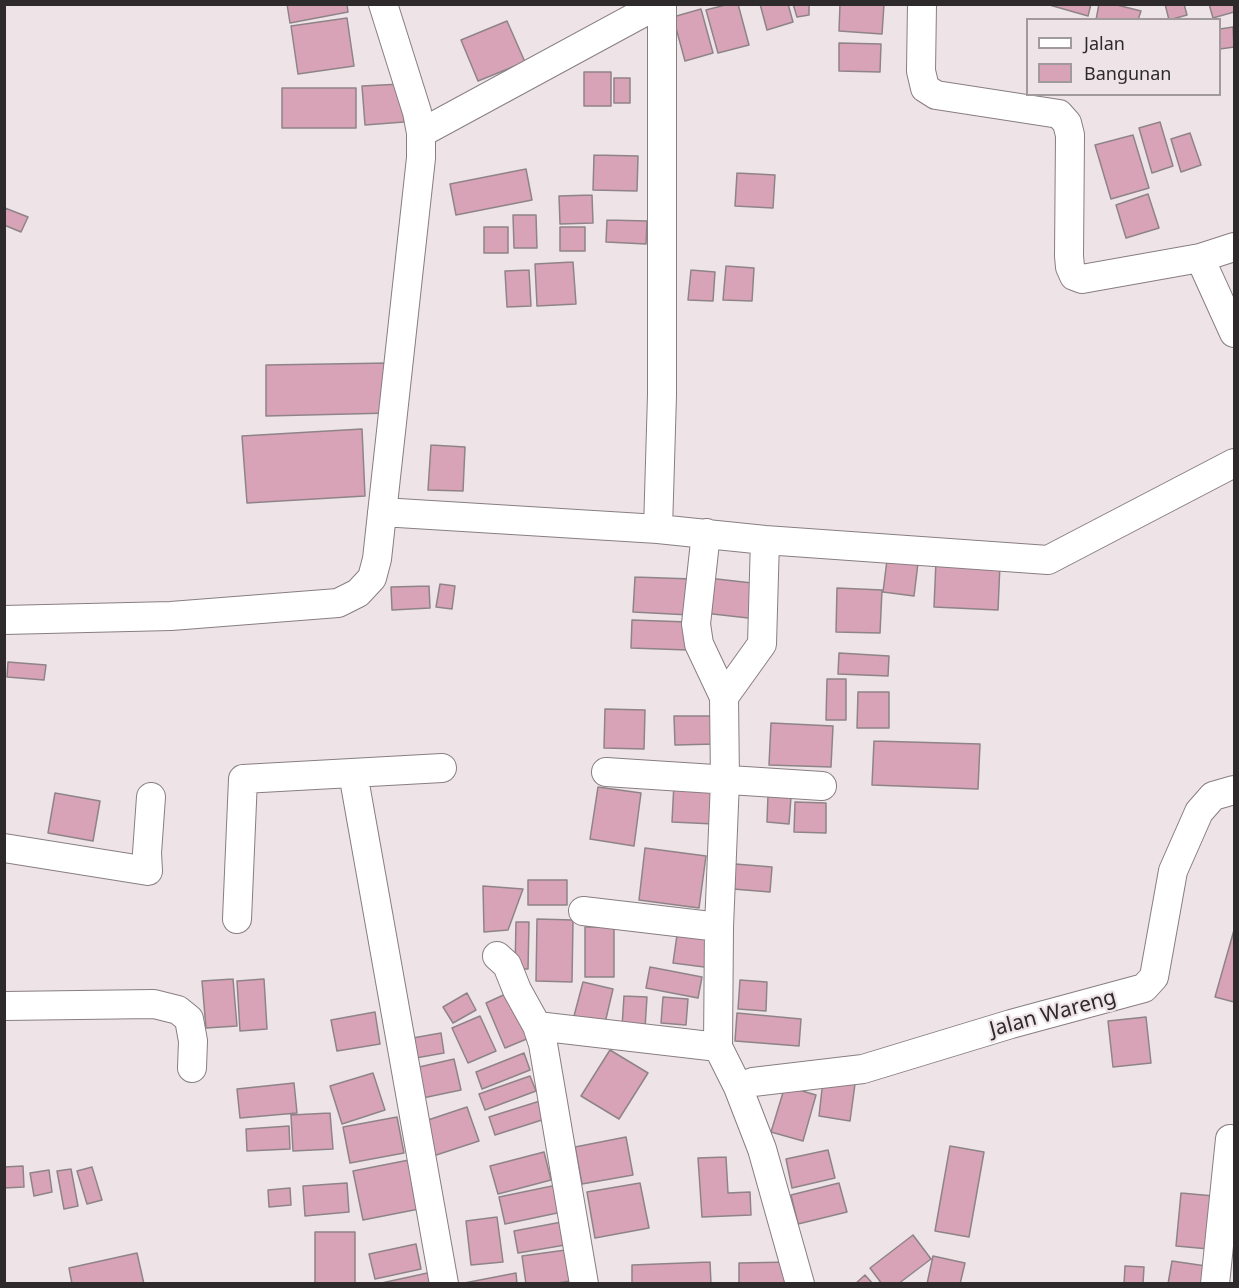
<!DOCTYPE html>
<html>
<head>
<meta charset="utf-8">
<style>
	body { margin:0 }
	#map { position:relative; width:1239px; height:1288px; overflow:hidden; background:#eee4e7; font-family:"Noto Sans",sans-serif }
	canvas { display:block }
	.frame { position:absolute; inset:0; border:6px solid #2e2a2b; pointer-events:none }
	.legend { position:absolute; left:1026px; top:18px; width:195px; height:78px; box-sizing:border-box; background:#eee4e7; border:2px solid #a19a9c; margin:0; padding:8px 10px; list-style:none; font-size:18px; color:#2e2a2b }
	.legend li { display:flex; align-items:center; gap:12px; height:30px }
	.legend b { width:30px; border:2px solid #a19a9c }
</style>
</head>
<body>
<div id="map">
<canvas width="1239" height="1288"></canvas>
<div class="frame"></div>
<ul class="legend">
<li><b style="height:8px;background:#fff"></b>Jalan</li>
<li><b style="height:16px;background:#d9a3b7"></b>Bangunan</li>
</ul>
</div>
<script>
const c = document.querySelector('canvas').getContext('2d');
c.lineJoin = 'round';
function fill(path, color) { c.fillStyle = color; c.fill(path, 'evenodd'); }
const shape = rows => new Path2D(rows.map(r => 'M' + r).join(''));
function trace(path, color, width, dash) { c.strokeStyle = color; c.lineWidth = width; c.lineCap = dash ? 'butt' : 'round'; c.setLineDash(dash || []); c.stroke(path); }
function write(font, color, halo, rows, align = 'center') {
  c.font = font + ' "Noto Sans",sans-serif'; c.lineWidth = 4.5; c.setLineDash([]); c.textBaseline = 'middle'; c.strokeStyle = halo; c.fillStyle = color; for (const [text, x, y, turn = 0] of rows) {
    c.save(); c.translate(x, y); c.rotate((+turn || 0) * Math.PI / 180); c.textAlign = isNaN(turn) ? turn : align; if (halo) c.strokeText(text, 0, 0); c.fillText(text, 0, 0); c.restore();
  }
}
const building = shape([
	[287,4,347,4,348,12,290,23,287,4],
	[729,4,738,4,749,45,718,53,706,10,729,4],
	[760,4,788,4,793,22,767,30,760,4],
	[793,4,809,4,809,15,797,17,793,4],
	[840,4,884,4,882,34,839,31,840,4],
	[1046,4,1091,4,1088,16,1046,4],
	[1099,4,1113,4,1141,11,1138,20,1096,20,1099,4],
	[1165,4,1184,4,1187,15,1169,20,1165,4],
	[1209,4,1234,4,1234,12,1213,18,1209,4],
	[701,9,713,53,685,61,673,17,701,9],
	[347,18,354,66,298,74,291,26,347,18],
	[507,21,525,62,478,81,461,40,507,21],
	[1233,27,1234,47,1220,49,1220,29,1233,27],
	[839,43,881,44,880,72,839,71,839,43],
	[584,72,611,72,611,106,584,106,584,72],
	[614,78,630,78,630,103,614,103,614,78],
	[402,84,404,122,365,125,362,86,402,84],
	[282,88,356,88,356,128,282,128,282,88],
	[1160,122,1173,166,1152,173,1139,128,1160,122],
	[1190,133,1201,165,1181,172,1171,139,1190,133],
	[1133,135,1149,188,1111,199,1095,145,1133,135],
	[594,155,638,156,637,191,593,190,594,155],
	[526,169,532,200,456,215,450,184,526,169],
	[737,173,775,175,773,208,735,206,737,173],
	[1148,194,1159,228,1126,238,1116,205,1148,194],
	[592,195,593,223,560,224,559,196,592,195],
	[5,208,28,217,21,232,4,225,5,208],
	[513,215,536,215,537,248,514,248,513,215],
	[607,220,647,221,646,244,606,242,607,220],
	[484,227,508,227,508,253,484,253,484,227],
	[560,227,585,227,585,251,560,251,560,227],
	[573,262,576,304,537,306,535,264,573,262],
	[726,266,754,268,752,301,723,300,726,266],
	[529,270,531,306,507,307,505,271,529,270],
	[691,270,715,272,713,301,688,300,691,270],
	[389,363,390,413,266,416,266,365,389,363],
	[362,429,365,496,247,503,242,436,362,429],
	[431,445,465,447,463,491,428,490,431,445],
	[887,560,918,563,914,596,883,592,887,560],
	[936,561,1000,564,998,610,934,607,936,561],
	[635,577,692,579,690,615,633,612,635,577],
	[708,578,761,584,757,619,704,613,708,578],
	[440,584,455,586,452,609,436,607,440,584],
	[429,586,430,608,392,610,391,587,429,586],
	[837,588,882,590,880,633,836,632,837,588],
	[632,620,688,622,688,650,631,648,632,620],
	[839,653,889,656,888,676,838,674,839,653],
	[8,662,46,665,44,680,7,677,8,662],
	[827,679,846,679,846,720,826,720,827,679],
	[858,692,889,692,889,728,857,728,858,692],
	[605,709,645,710,644,749,604,748,605,709],
	[674,716,716,716,716,744,675,745,674,716],
	[771,723,833,726,831,767,769,765,771,723],
	[874,741,980,744,978,789,872,785,874,741],
	[674,783,716,785,714,824,672,822,674,783],
	[598,787,641,793,634,846,590,839,598,787],
	[55,793,100,801,93,841,48,833,55,793],
	[768,795,791,797,789,824,767,822,768,795],
	[795,802,826,803,826,833,794,832,795,802],
	[645,848,706,856,699,908,639,900,645,848],
	[735,864,772,867,770,892,733,889,735,864],
	[528,880,567,880,567,905,528,905,528,880],
	[483,886,523,889,508,930,484,932,483,886],
	[537,919,573,920,572,982,536,981,537,919],
	[516,922,529,922,528,969,515,969,516,922],
	[585,927,614,927,614,977,585,977,585,927],
	[678,928,717,933,712,968,673,963,678,928],
	[1234,930,1234,1002,1215,997,1234,930],
	[650,967,702,977,698,998,646,988,650,967],
	[233,979,237,1026,206,1028,202,981,233,979],
	[264,979,267,1029,240,1031,237,981,264,979],
	[740,980,767,982,766,1011,738,1009,740,980],
	[583,982,613,989,605,1023,574,1016,583,982],
	[510,992,529,1038,505,1048,486,1003,510,992],
	[467,993,476,1010,453,1023,443,1007,467,993],
	[624,996,647,997,645,1028,622,1027,624,996],
	[663,997,688,999,686,1025,661,1023,663,997],
	[375,1012,380,1044,337,1051,331,1020,375,1012],
	[737,1013,801,1019,799,1046,735,1041,737,1013],
	[480,1016,496,1051,468,1063,452,1028,480,1016],
	[1146,1017,1151,1063,1113,1067,1108,1021,1146,1017],
	[441,1033,444,1053,410,1059,407,1039,441,1033],
	[610,1050,648,1073,619,1119,581,1096,610,1050],
	[524,1053,530,1070,482,1089,476,1072,524,1053],
	[454,1059,461,1090,413,1100,406,1070,454,1059],
	[373,1073,385,1110,342,1124,330,1086,373,1073],
	[530,1076,536,1091,485,1110,479,1094,530,1076],
	[823,1080,855,1084,850,1121,819,1116,823,1080],
	[294,1083,297,1113,240,1118,237,1089,294,1083],
	[785,1086,816,1095,803,1141,771,1132,785,1086],
	[540,1101,545,1119,495,1135,489,1117,540,1101],
	[467,1107,479,1141,427,1158,416,1124,467,1107],
	[330,1113,333,1149,293,1151,291,1115,330,1113],
	[397,1117,404,1153,350,1163,343,1127,397,1117],
	[289,1126,290,1149,247,1151,246,1129,289,1126],
	[626,1137,633,1175,582,1184,575,1147,626,1137],
	[950,1146,984,1152,969,1237,935,1231,950,1146],
	[828,1150,835,1178,792,1188,786,1159,828,1150],
	[544,1152,551,1180,498,1194,490,1166,544,1152],
	[726,1157,728,1193,750,1192,751,1215,702,1217,698,1158,726,1157],
	[409,1160,419,1209,363,1220,353,1171,409,1160],
	[23,1166,24,1187,4,1188,4,1167,23,1166],
	[92,1167,102,1200,87,1204,77,1171,92,1167],
	[71,1169,78,1206,64,1209,57,1171,71,1169],
	[49,1170,52,1192,34,1196,30,1173,49,1170],
	[347,1183,349,1212,305,1216,303,1186,347,1183],
	[640,1183,649,1228,595,1238,587,1192,640,1183],
	[839,1183,847,1212,798,1224,791,1195,839,1183],
	[557,1185,562,1212,505,1224,499,1197,557,1185],
	[290,1188,291,1205,269,1207,268,1190,290,1188],
	[1181,1193,1214,1196,1209,1249,1176,1246,1181,1193],
	[497,1217,503,1262,471,1265,466,1221,497,1217],
	[567,1221,571,1244,518,1253,514,1231,567,1221],
	[315,1232,355,1232,355,1284,315,1284,315,1232],
	[913,1235,931,1259,898,1284,882,1284,870,1268,913,1235],
	[416,1244,421,1269,375,1279,369,1254,416,1244],
	[573,1249,577,1280,550,1284,526,1284,522,1256,573,1249],
	[137,1253,144,1284,72,1284,69,1268,137,1253],
	[933,1256,965,1263,960,1284,927,1284,933,1256],
	[1172,1261,1206,1266,1204,1284,1168,1284,1172,1261],
	[710,1262,711,1284,632,1284,632,1265,710,1262],
	[790,1262,790,1284,739,1284,739,1263,790,1262],
	[1125,1266,1144,1267,1143,1284,1124,1284,1125,1266],
	[432,1272,434,1284,377,1284,432,1272],
	[516,1273,517,1284,459,1284,516,1273],
	[865,1275,873,1284,855,1284,865,1275]
]);
fill(building, '#d9a3b7');
trace(building, '#8e8488', 1.5);
const street = shape([
	[922,4,921,71,925,88,936,95,1059,114,1067,123,1070,135,1069,256,1070,267,1074,276,1082,279,1200,258,1234,247],
	[421,133,659,4],
	[1200,258,1234,333],
	[382,512,658,529,765,540,1048,560,1234,463],
	[658,529,662,395,662,4],
	[706,533,696,624,699,644,724,697],
	[765,540,762,644,724,697,725,781,719,927,718,1047,738,1087,762,1149,800,1284],
	[4,620,171,616,338,603,358,593,372,578,377,559,421,158,421,133,417,112,383,4],
	[606,772,822,786],
	[353,773,444,1284],
	[4,848,148,871,147,853,151,797],
	[583,911,719,927],
	[237,919,243,779,442,768],
	[497,956,507,965,517,990,537,1026,543,1044,584,1284],
	[4,1006,154,1004,178,1010,189,1019,193,1041,192,1068],
	[537,1026,718,1047],
	[738,1087,753,1082,863,1069,1011,1024,1144,988,1154,977,1173,871,1199,812,1213,796,1234,790],
	[1215,1284,1230,1139]
]);
trace(street, '#887e81', 30);
trace(street, '#fff', 28);
write('21px', '#2e2a2b', '#eee4e7', [
	["Jalan Wareng",1053,1014,-15]
]);
</script>
</body>
</html>
